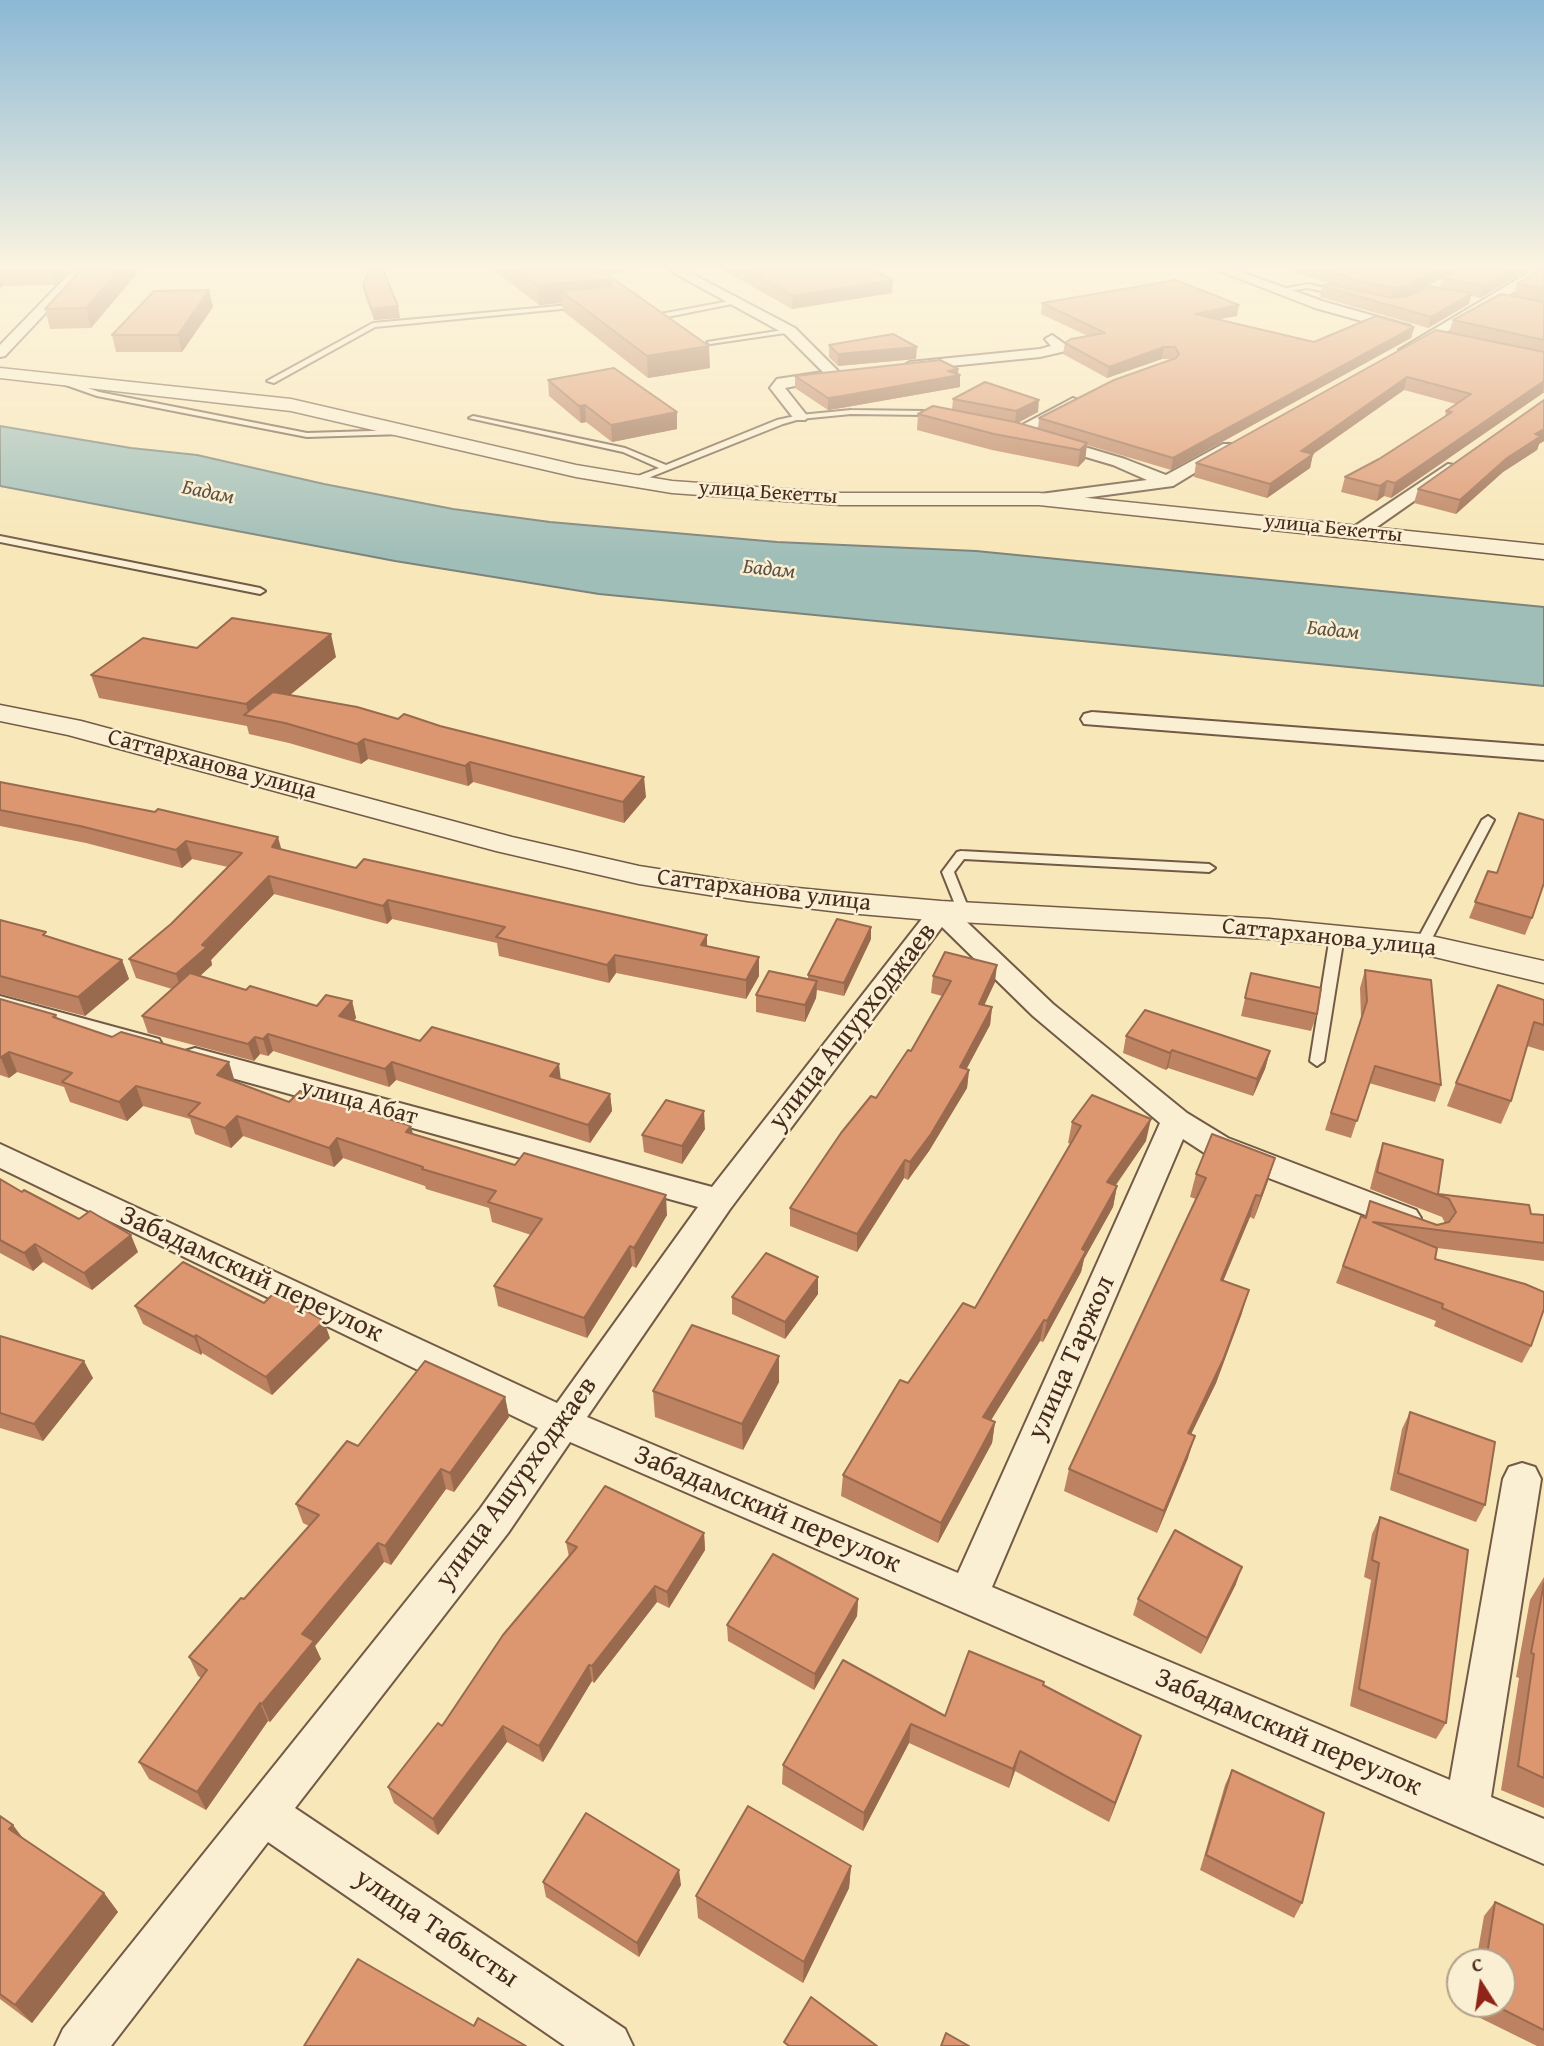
<!DOCTYPE html>
<html>
<head>
<meta charset="utf-8">
<style>
	body { margin:0 }
	#map { position:relative; width:1544px; height:2046px; overflow:hidden; background:#f8e7b9; font-family:"Gentium Book Plus",serif }
	canvas { display:block }
	.north { position:absolute; left:1446px; top:1948px; width:70px; height:70px; box-sizing:border-box; background:#faefd2; border:2px solid #b2a18a; border-radius:50%; rotate:348deg; font-size:19px; font-weight:700; line-height:28px; text-align:center; color:#462b1f }
	.north::after { content:''; display:block; margin:auto; width:24px; height:32px; background:#8f2418; clip-path:polygon(50% 0,100% 100%,50% 72%,0 100%) }
</style>
</head>
<body>
<div id="map">
<canvas width="1544" height="2046"></canvas>
<div class="north">С</div>
</div>
<script>
const c = document.querySelector('canvas').getContext('2d');
c.lineJoin = 'round';
function fill(path, color) { c.fillStyle = color; c.fill(path, 'evenodd'); }
const shape = rows => new Path2D(rows.map(r => 'M' + r).join(''));
function trace(path, color, width, dash) { c.strokeStyle = color; c.lineWidth = width; c.lineCap = dash ? 'butt' : 'round'; c.setLineDash(dash || []); c.stroke(path); }
function write(font, color, halo, rows, align = 'center') {
  c.font = font + ' "Gentium Book Plus",serif'; c.lineWidth = 5; c.setLineDash([]); c.textBaseline = 'middle'; c.strokeStyle = halo; c.fillStyle = color; for (const [text, x, y, turn = 0] of rows) {
    c.save(); c.translate(x, y); c.rotate((+turn || 0) * Math.PI / 180); c.textAlign = isNaN(turn) ? turn : align; if (halo) c.strokeText(text, 0, 0); c.fillText(text, 0, 0); c.restore();
  }
}
const water = shape([
	[0,426,131,448,197,455,324,484,453,509,550,522,777,542,976,551,1544,607,1544,686,599,594,395,561,0,486,0,426]
]);
fill(water, '#a0beb8');
trace(water, '#7c837b', 2);
const service = shape([
	[1308,284,1341,292,1342,293,1339,295,1308,288,1279,292,1276,290,1308,284],
	[735,300,737,303,657,319,652,323,647,320,655,315,735,300],
	[580,304,582,307,375,327,274,383,267,381,373,323,580,304],
	[790,329,792,332,710,344,707,342,790,329],
	[63,379,99,392,307,433,403,430,407,432,403,434,307,437,97,396,60,383,60,379,63,379],
	[851,410,924,411,928,413,924,415,851,414,800,419,783,424,633,484,629,481,630,479,659,468,623,452,469,418,473,416,625,448,666,465,777,420,800,415,851,410],
	[0,536,260,588,265,591,260,594,0,542,0,536],
	[1488,816,1494,820,1429,944,1422,948,1417,947,1415,944,1482,820,1488,816],
	[961,851,1209,864,1215,868,1209,872,964,859,954,872,970,912,964,916,958,912,942,872,957,852,961,851],
	[1337,932,1344,936,1324,1061,1317,1066,1310,1061,1330,936,1337,932]
]);
const minor = shape([
	[73,270,86,270,5,356,0,357,0,345,73,270],
	[669,270,685,270,795,328,838,371,840,374,836,378,785,388,808,417,805,420,795,420,770,388,777,379,823,372,785,334,669,270],
	[1217,270,1235,270,1325,302,1410,326,1412,329,1405,333,1315,308,1217,270],
	[1533,270,1544,270,1544,274,1411,353,1401,353,1399,350,1533,270],
	[1052,335,1066,345,1066,351,1040,357,910,370,903,366,910,362,1040,349,1051,346,1045,339,1052,335],
	[1073,398,1078,400,1081,403,1078,406,1023,435,1017,437,1009,432,1073,398],
	[1051,437,1125,459,1166,475,1223,444,1235,444,1237,447,1173,486,1039,504,1030,499,1033,495,1147,480,1113,465,1045,445,1043,442,1051,437],
	[1448,464,1454,465,1456,469,1454,473,1364,536,1352,536,1349,532,1352,528,1448,464],
	[1092,712,1544,746,1544,760,1084,724,1081,719,1084,714,1092,712],
	[941,903,950,906,1053,1004,1187,1113,1228,1138,1416,1210,1421,1218,1416,1226,1405,1230,1394,1226,1206,1154,1183,1139,992,1587,1450,1780,1503,1479,1509,1467,1522,1463,1535,1467,1541,1479,1491,1797,1544,1819,1544,1864,570,1442,508,1533,295,1808,625,2029,633,2046,565,2046,268,1842,111,2046,55,2046,63,2029,480,1509,538,1428,0,1168,0,1144,557,1403,698,1207,185,1065,181,1058,185,1051,195,1048,712,1187,932,906,941,903],
	[942,927,1033,1016,1160,1123,958,1573,587,1417,730,1209,942,927],
	[0,996,159,1039,163,1046,159,1053,149,1055,0,1014,0,996]
]);
const tertiary = shape([
	[0,368,291,399,576,465,672,481,841,493,1039,493,1544,545,1544,559,1039,505,841,505,672,493,576,477,291,411,0,378,0,368],
	[0,705,81,721,512,837,639,866,747,883,848,893,941,901,1269,919,1422,934,1544,961,1544,983,1422,954,1269,939,941,921,848,913,747,901,639,884,496,851,68,735,0,721,0,705]
]);
trace(service, '#725a46', 4);
trace(minor, '#725a46', 4);
trace(tertiary, '#725a46', 3);
fill(service, '#faefd2');
fill(minor, '#faefd2');
fill(tertiary, '#faefd2');
fill(shape([
	[0,270,69,270,55,285,3,286,0,289],
	[72,270,140,270,91,328,50,329,45,309,74,277],
	[494,270,637,270,607,274,710,368,648,378,563,311,562,303,539,305],
	[723,270,873,270,892,293,792,309],
	[1287,270,1528,270,1480,298,1471,296,1469,304,1428,328,1320,297,1322,286,1337,286],
	[1442,278,1440,287,1407,296],
	[1544,270,1544,393,1543,393,1391,498,1384,496,1377,501,1341,492,1345,477,1379,459,1445,417,1446,411,1456,404,1404,390,1313,454,1310,468,1267,498,1194,477,1196,463,1449,333,1453,320,1514,296,1517,284],
	[363,285,398,306,400,318,374,320,365,296],
	[209,290,213,307,182,352,116,352,112,335],
	[1042,303,1237,316,1219,319,1314,342,1414,327,1411,338,1171,470,1087,445,1085,460,1078,467,992,450,917,430,918,414,952,410,953,399,1038,412,1018,423,1038,429,1039,418,1173,359,1162,359,1107,378,1063,354,1065,343,1088,336,1041,314],
	[829,345,916,359,838,366,829,357],
	[958,369,960,387,841,408,828,410,795,388,795,376],
	[548,380,677,412,677,429,612,442,586,422,581,423,549,396],
	[1544,400,1544,441,1539,444,1537,450,1503,472,1456,514,1414,503,1418,489],
	[197,648,336,657,290,695,646,797,624,823,473,782,468,786,368,759,361,764,289,743,249,734,247,726,99,698,91,675],
	[0,782,281,849,356,868,759,957,759,976,746,999,616,973,609,983,499,956,497,943,392,919,387,924,274,894,211,960,212,965,200,976,246,990,317,1006,352,1001,356,1018,353,1021,420,1041,561,1079,610,1094,612,1111,590,1143,396,1080,389,1087,273,1051,268,1056,260,1054,254,1061,148,1033,142,1016,172,989,136,978,129,959,171,924,228,867,192,859,182,868,86,843,0,826],
	[1488,871,1497,873,1532,918,1525,935,1469,918],
	[0,920,47,936,122,960,129,979,85,1016,0,994],
	[871,939,844,996,817,990,816,998,805,1022,756,1012,756,995,808,979,808,975],
	[1365,970,1441,1085,1435,1102,1369,1083,1351,1138,1325,1130,1361,1018,1360,988],
	[1251,973,1317,1014,1311,1031,1241,1016],
	[933,976,995,982,984,1005,992,1007,990,1025,966,1069,969,1070,967,1088,929,1151,908,1180,904,1178,857,1252,790,1226,790,1208,876,1098,911,1051,942,996,931,993],
	[0,999,56,1015,58,1019,289,1102,413,1134,667,1215,636,1268,632,1266,587,1338,498,1306,494,1286,531,1235,492,1222,489,1208,426,1189,425,1186,343,1158,334,1167,243,1136,231,1148,195,1134,190,1119,143,1106,127,1121,70,1102,64,1087,17,1072,9,1078,0,1075],
	[1544,1000,1544,1051,1527,1046,1511,1101,1501,1124,1447,1106,1456,1083],
	[1126,1036,1270,1051,1265,1069,1253,1096,1168,1068,1166,1070,1123,1053],
	[1072,1122,1146,1141,1116,1185,1117,1186,1113,1207,1084,1259,1081,1272,1043,1342,1040,1341,991,1420,995,1422,992,1443,938,1543,841,1496,843,1475,908,1383,975,1308,1071,1144,1068,1143],
	[705,1129,682,1164,644,1152,642,1135],
	[1383,1143,1438,1194,1531,1214,1544,1215,1544,1261,1437,1248,1435,1259,1531,1346,1522,1363,1434,1326,1436,1321,1336,1283,1361,1216,1364,1218,1370,1201,1437,1225,1445,1223,1442,1217,1370,1189,1377,1161],
	[1196,1174,1268,1181,1254,1219,1250,1217,1223,1281,1242,1313,1216,1383,1191,1434,1188,1458,1157,1533,1064,1491,1069,1469,1196,1199,1190,1197],
	[0,1179,22,1192,138,1252,92,1290,43,1262,33,1271,0,1253],
	[818,1294,785,1339,732,1314,732,1297],
	[135,1306,330,1338,272,1395,202,1353,201,1355,143,1324],
	[0,1336,93,1378,43,1441,0,1428],
	[779,1356,779,1382,743,1450,655,1417,653,1391],
	[505,1397,509,1417,454,1492,446,1489,391,1565,384,1562,315,1646,321,1659,270,1722,268,1721,206,1810,149,1779,139,1762,201,1678,198,1676,189,1657,244,1599,309,1526,303,1523,296,1504,358,1446],
	[1410,1412,1485,1505,1476,1522,1390,1490,1402,1429],
	[1380,1517,1446,1723,1436,1739,1350,1706,1371,1580,1364,1577,1372,1534],
	[704,1533,705,1550,669,1608,657,1602,594,1683,592,1681,543,1762,507,1742,438,1835,394,1803,388,1787,442,1726,569,1557,566,1542],
	[1544,1577,1544,1808,1501,1790,1519,1678,1516,1677,1530,1600],
	[1236,1584,1201,1654,1133,1615,1138,1599],
	[858,1599,857,1616,814,1690,728,1641,727,1625],
	[843,1660,945,1716,1043,1685,1141,1736,1109,1822,1015,1771,1009,1788,909,1743,863,1831,782,1784,783,1765],
	[1232,1770,1302,1903,1294,1918,1200,1870,1225,1785],
	[0,1816,23,1839,104,1893,118,1912,32,2023,0,1999],
	[851,1866,849,1888,803,1983,698,1918,696,1896],
	[543,1882,681,1885,639,1957,546,1897],
	[1495,1902,1544,1925,1544,2046,1537,2046,1468,2012,1469,2004,1502,2004,1502,1962,1476,1962,1484,1916]
]), '#bd8261');
fill(shape([
	[51,270,69,270,55,285],
	[119,270,140,270,91,328,86,308],
	[606,270,637,270,607,275],
	[1438,270,1458,270,1400,299,1391,300,1394,288],
	[1511,270,1528,270,1480,298,1483,286],
	[0,277,3,286,0,289],
	[610,279,611,300,561,291,562,303,539,305,537,285],
	[893,280,892,293,792,309,793,296],
	[209,290,213,307,182,352,178,335],
	[1472,293,1469,304,1428,328,1431,317],
	[1239,305,1237,316,1193,324,1195,314],
	[398,306,400,318,374,320,372,309],
	[1414,327,1411,338,1171,470,1173,458],
	[709,346,710,368,648,378,647,356],
	[917,347,916,359,838,366,838,354],
	[1164,347,1162,359,1107,378,1109,367],
	[958,369,958,376,960,375,960,387,841,408,828,410,828,398],
	[1407,377,1404,390,1313,454,1310,468,1267,498,1270,484,1301,451],
	[1544,381,1543,393,1391,498,1395,483],
	[1039,400,1038,412,1015,424,1016,411],
	[585,405,586,422,581,423,579,406],
	[677,412,677,429,612,442,611,425],
	[1544,429,1544,441,1539,444,1537,450,1503,472,1456,514,1460,500,1535,434],
	[1087,443,1085,460,1078,467,1080,450],
	[1387,481,1384,496,1377,501,1380,486],
	[331,634,336,657,262,718,249,716,246,704],
	[364,739,368,759,361,764,357,744],
	[470,762,473,782,468,786,465,766],
	[644,777,646,797,624,823,623,802],
	[278,837,283,855,272,847],
	[186,841,192,859,182,868,176,850],
	[269,876,274,894,211,960,212,965,182,992,176,974],
	[388,900,392,919,387,924,383,906],
	[871,927,871,939,844,996,844,983],
	[707,935,707,954,701,945],
	[615,955,616,973,609,983,607,965],
	[759,957,759,976,746,999,746,980],
	[122,960,129,979,85,1016,78,997],
	[997,965,995,982,977,1021,979,1004],
	[817,981,816,998,805,1022,805,1005],
	[352,1001,356,1018,343,1033,339,1016],
	[992,1007,990,1025,958,1085,960,1067],
	[268,1034,273,1051,268,1056,263,1039],
	[255,1037,260,1054,254,1061,248,1044],
	[1172,1050,1168,1068,1166,1070,1170,1053],
	[1270,1051,1265,1069,1253,1096,1257,1079],
	[9,1052,17,1072,9,1078,1,1058],
	[229,1062,235,1082,217,1075],
	[392,1062,396,1080,389,1087,385,1069],
	[559,1064,561,1081,550,1076],
	[969,1070,967,1088,929,1151,908,1180,910,1162],
	[136,1086,143,1106,127,1121,119,1102],
	[610,1094,612,1111,590,1143,588,1125],
	[704,1111,705,1129,682,1164,682,1146],
	[237,1116,243,1136,231,1148,225,1128],
	[1151,1119,1146,1141,1103,1203,1107,1182],
	[411,1126,416,1146,406,1132],
	[337,1138,343,1158,334,1167,329,1148],
	[1275,1158,1268,1181,1254,1219,1261,1196],
	[905,1160,904,1178,857,1252,857,1234],
	[1117,1186,1113,1207,1084,1259,1081,1272,1043,1342,1047,1321,1082,1249],
	[666,1195,667,1215,636,1268,634,1248],
	[1256,1195,1250,1217,1214,1303,1221,1280],
	[131,1235,138,1252,92,1290,84,1273],
	[35,1244,43,1262,33,1271,24,1253],
	[630,1246,632,1266,587,1338,584,1318],
	[818,1277,818,1294,785,1339,785,1322],
	[1249,1290,1242,1313,1216,1383,1181,1455,1188,1433],
	[1044,1320,1040,1341,980,1438,983,1417],
	[324,1321,330,1338,272,1395,266,1377],
	[196,1335,202,1353,201,1355,194,1337],
	[779,1356,779,1382,743,1450,742,1424],
	[84,1361,93,1378,43,1441,34,1424],
	[505,1397,509,1417,454,1492,450,1473],
	[995,1422,992,1443,938,1543,941,1523],
	[1195,1436,1188,1458,1157,1533,1164,1511],
	[441,1469,446,1489,391,1565,385,1546],
	[704,1533,705,1550,669,1608,667,1592],
	[378,1543,384,1562,315,1646,321,1659,270,1722,262,1704,302,1634],
	[1242,1567,1236,1584,1201,1654,1207,1638],
	[655,1586,657,1602,594,1683,592,1666],
	[858,1599,857,1616,814,1690,815,1674],
	[589,1665,592,1681,543,1762,539,1746],
	[260,1703,268,1721,206,1810,197,1792],
	[911,1724,909,1743,863,1831,864,1813],
	[503,1726,507,1742,438,1835,433,1819],
	[1141,1736,1135,1755,1109,1822,1115,1803],
	[1020,1751,1015,1771,1009,1788,1013,1769],
	[13,1825,28,1845,9,1829],
	[851,1866,849,1888,803,1983,804,1962],
	[679,1870,681,1885,639,1957,637,1943],
	[104,1893,118,1912,32,2023,15,2005]
]), '#9a6a4f');
const building = shape([
	[81,270,119,270,86,308,45,309,81,270],
	[369,270,383,270,398,306,372,309,363,285,369,270],
	[517,270,601,270,709,346,647,356,561,291,610,286,612,284,610,279,537,285,517,270],
	[746,270,873,270,893,280,793,296,746,270],
	[1328,270,1438,270,1403,287,1394,288,1346,278,1349,277,1328,270],
	[1458,270,1511,270,1483,286,1442,278,1458,270],
	[1540,270,1544,270,1544,289,1517,284,1540,270],
	[1176,280,1239,305,1195,314,1314,342,1376,316,1414,327,1173,458,1039,418,1114,380,1176,358,1179,354,1175,347,1164,347,1109,367,1065,343,1071,339,1105,333,1042,303,1176,280],
	[1329,284,1393,298,1408,296,1429,286,1472,293,1431,317,1322,286,1329,284],
	[209,290,178,335,112,335,154,291,209,290],
	[1501,294,1544,302,1544,340,1453,320,1501,294],
	[1436,330,1544,352,1544,381,1395,483,1387,481,1380,486,1345,477,1379,459,1452,412,1446,411,1471,394,1407,377,1301,451,1313,454,1270,484,1196,463,1436,330],
	[893,334,917,347,838,354,829,345,893,334],
	[940,360,958,369,948,371,960,375,842,396,828,398,795,376,940,360],
	[614,368,677,412,611,425,585,405,579,406,548,380,614,368],
	[985,382,1039,400,1016,411,953,399,985,382],
	[1544,400,1544,429,1535,434,1541,436,1507,458,1460,500,1418,489,1544,400],
	[933,406,1015,422,1087,443,1080,450,994,434,918,414,933,406],
	[232,618,331,634,246,704,91,675,143,638,197,648,232,618],
	[273,692,357,707,398,719,404,714,440,726,644,777,623,802,470,762,465,766,364,739,357,744,285,723,244,715,273,692],
	[0,782,155,812,158,809,278,837,272,847,356,868,364,859,707,935,701,945,759,957,746,980,615,955,607,965,496,937,505,927,388,900,383,906,269,876,202,945,207,947,176,974,129,959,171,924,242,853,186,841,176,850,80,826,0,810,0,782],
	[1519,813,1544,820,1544,883,1532,918,1475,902,1488,871,1497,873,1519,813],
	[837,919,871,927,844,983,808,975,837,919],
	[0,920,46,932,43,935,122,960,78,997,0,976,0,920],
	[945,952,997,965,979,1004,992,1007,960,1067,969,1070,931,1134,910,1162,905,1160,857,1234,790,1208,841,1133,871,1096,876,1098,908,1050,911,1051,951,981,933,976,945,952],
	[1365,970,1431,980,1441,1085,1375,1066,1357,1121,1331,1113,1367,1001,1365,970],
	[769,971,817,981,805,1005,756,995,769,971],
	[190,973,246,990,250,986,317,1006,326,995,352,1001,339,1016,420,1041,432,1027,495,1045,559,1064,550,1076,610,1094,588,1125,392,1062,385,1069,268,1034,263,1039,255,1037,248,1044,142,1016,190,973],
	[1251,973,1321,988,1317,1014,1245,998,1251,973],
	[1498,985,1544,1000,1544,1025,1534,1022,1511,1101,1456,1083,1498,985],
	[0,999,56,1015,53,1017,112,1037,121,1032,229,1062,217,1075,289,1102,300,1091,411,1126,406,1132,515,1165,524,1153,666,1195,634,1248,630,1246,584,1318,494,1286,542,1219,488,1202,496,1191,422,1169,423,1167,337,1138,329,1148,237,1116,225,1128,188,1115,200,1103,136,1086,119,1102,62,1082,72,1073,9,1052,0,1058,0,999],
	[1145,1010,1270,1051,1257,1079,1172,1050,1170,1053,1126,1036,1145,1010],
	[1092,1095,1151,1119,1107,1182,1117,1186,1082,1249,1086,1251,1047,1321,1044,1320,983,1417,995,1422,941,1523,843,1475,900,1380,908,1383,963,1303,975,1308,1081,1126,1072,1122,1092,1095],
	[666,1100,704,1111,682,1146,642,1135,666,1100],
	[1212,1134,1275,1158,1261,1196,1256,1195,1221,1280,1249,1290,1223,1360,1188,1433,1195,1436,1164,1511,1069,1469,1206,1178,1196,1174,1212,1134],
	[1383,1143,1443,1160,1438,1194,1529,1205,1531,1214,1544,1215,1544,1243,1373,1222,1437,1248,1435,1259,1525,1284,1544,1292,1544,1309,1531,1346,1442,1308,1443,1304,1343,1266,1361,1216,1366,1218,1370,1201,1437,1225,1449,1222,1456,1212,1449,1199,1377,1172,1383,1143],
	[0,1179,22,1192,24,1190,79,1219,90,1211,131,1235,84,1273,35,1244,24,1253,0,1240,0,1179],
	[766,1253,818,1277,785,1322,732,1297,766,1253],
	[183,1262,264,1303,274,1293,324,1321,266,1377,196,1335,194,1337,135,1306,183,1262],
	[692,1325,779,1356,742,1424,653,1391,692,1325],
	[0,1336,84,1361,34,1424,0,1413,0,1336],
	[425,1361,505,1397,450,1473,441,1469,385,1546,378,1543,302,1634,314,1641,262,1704,260,1703,197,1792,139,1762,207,1670,189,1657,241,1598,244,1599,319,1515,296,1504,347,1441,358,1446,425,1361],
	[1410,1412,1495,1442,1485,1505,1398,1473,1410,1412],
	[605,1486,704,1533,667,1592,655,1586,592,1666,589,1665,539,1746,503,1726,433,1819,388,1787,438,1723,442,1726,503,1635,577,1547,566,1542,605,1486],
	[1380,1517,1468,1550,1446,1723,1359,1689,1379,1563,1372,1560,1380,1517],
	[1175,1530,1242,1567,1207,1638,1138,1599,1175,1530],
	[773,1554,858,1599,815,1674,727,1625,773,1554],
	[1544,1583,1544,1778,1518,1766,1534,1654,1531,1653,1544,1583],
	[969,1651,1044,1682,1043,1685,1141,1736,1115,1803,1020,1751,1013,1769,911,1724,864,1813,783,1765,843,1660,945,1716,969,1651],
	[1232,1770,1324,1813,1302,1903,1206,1855,1232,1770],
	[748,1806,851,1866,804,1962,696,1896,748,1806],
	[586,1813,679,1870,637,1943,543,1882,586,1813],
	[0,1816,13,1825,9,1829,104,1893,15,2005,0,1994,0,1816],
	[1495,1902,1544,1925,1544,2030,1492,2004,1502,2004,1502,1962,1486,1962,1495,1902],
	[358,1959,474,2026,478,2018,526,2046,304,2046,358,1959],
	[811,1997,877,2046,789,2046,784,2042,811,1997],
	[946,2033,969,2046,941,2046,946,2033]
]);
fill(building, '#dc9771');
trace(building, '#9a6a4f', 2);
const sky = c.createLinearGradient(0, 0, 0, 557);
sky.addColorStop(0, '#8bb8d5');
sky.addColorStop(0.48, '#fcf4e0');
sky.addColorStop(1, '#fcf4e000');
c.fillStyle = sky;
c.fillRect(0, 0, 1544, 557);
write('italic 21px', '#5c5045', '#faefd2', [
	["Бадам",208,493,12],
	["Бадам",769,570,6],
	["Бадам",1333,631,6]
]);
write('21px', '#462b1f', '#faefd2', [
	["улица Бекетты",768,493,4],
	["улица Бекетты",1333,529,6]
]);
write('24px', '#462b1f', '#faefd2', [
	["Саттарханова улица",212,765,15],
	["Саттарханова улица",764,891,7],
	["Саттарханова улица",1329,938,6],
	["улица Абат",359,1103,15]
]);
write('28px', '#462b1f', '#faefd2', [
	["улица Ашурходжаев",853,1027,-52],
	["Забадамский переулок",251,1275,25],
	["улица Таржол",1072,1358,-66],
	["улица Ашурходжаев",517,1483,-54],
	["Забадамский переулок",767,1510,23],
	["Забадамский переулок",1288,1733,23],
	["улица Табысты",436,1929,34]
]);
</script>
</body>
</html>
